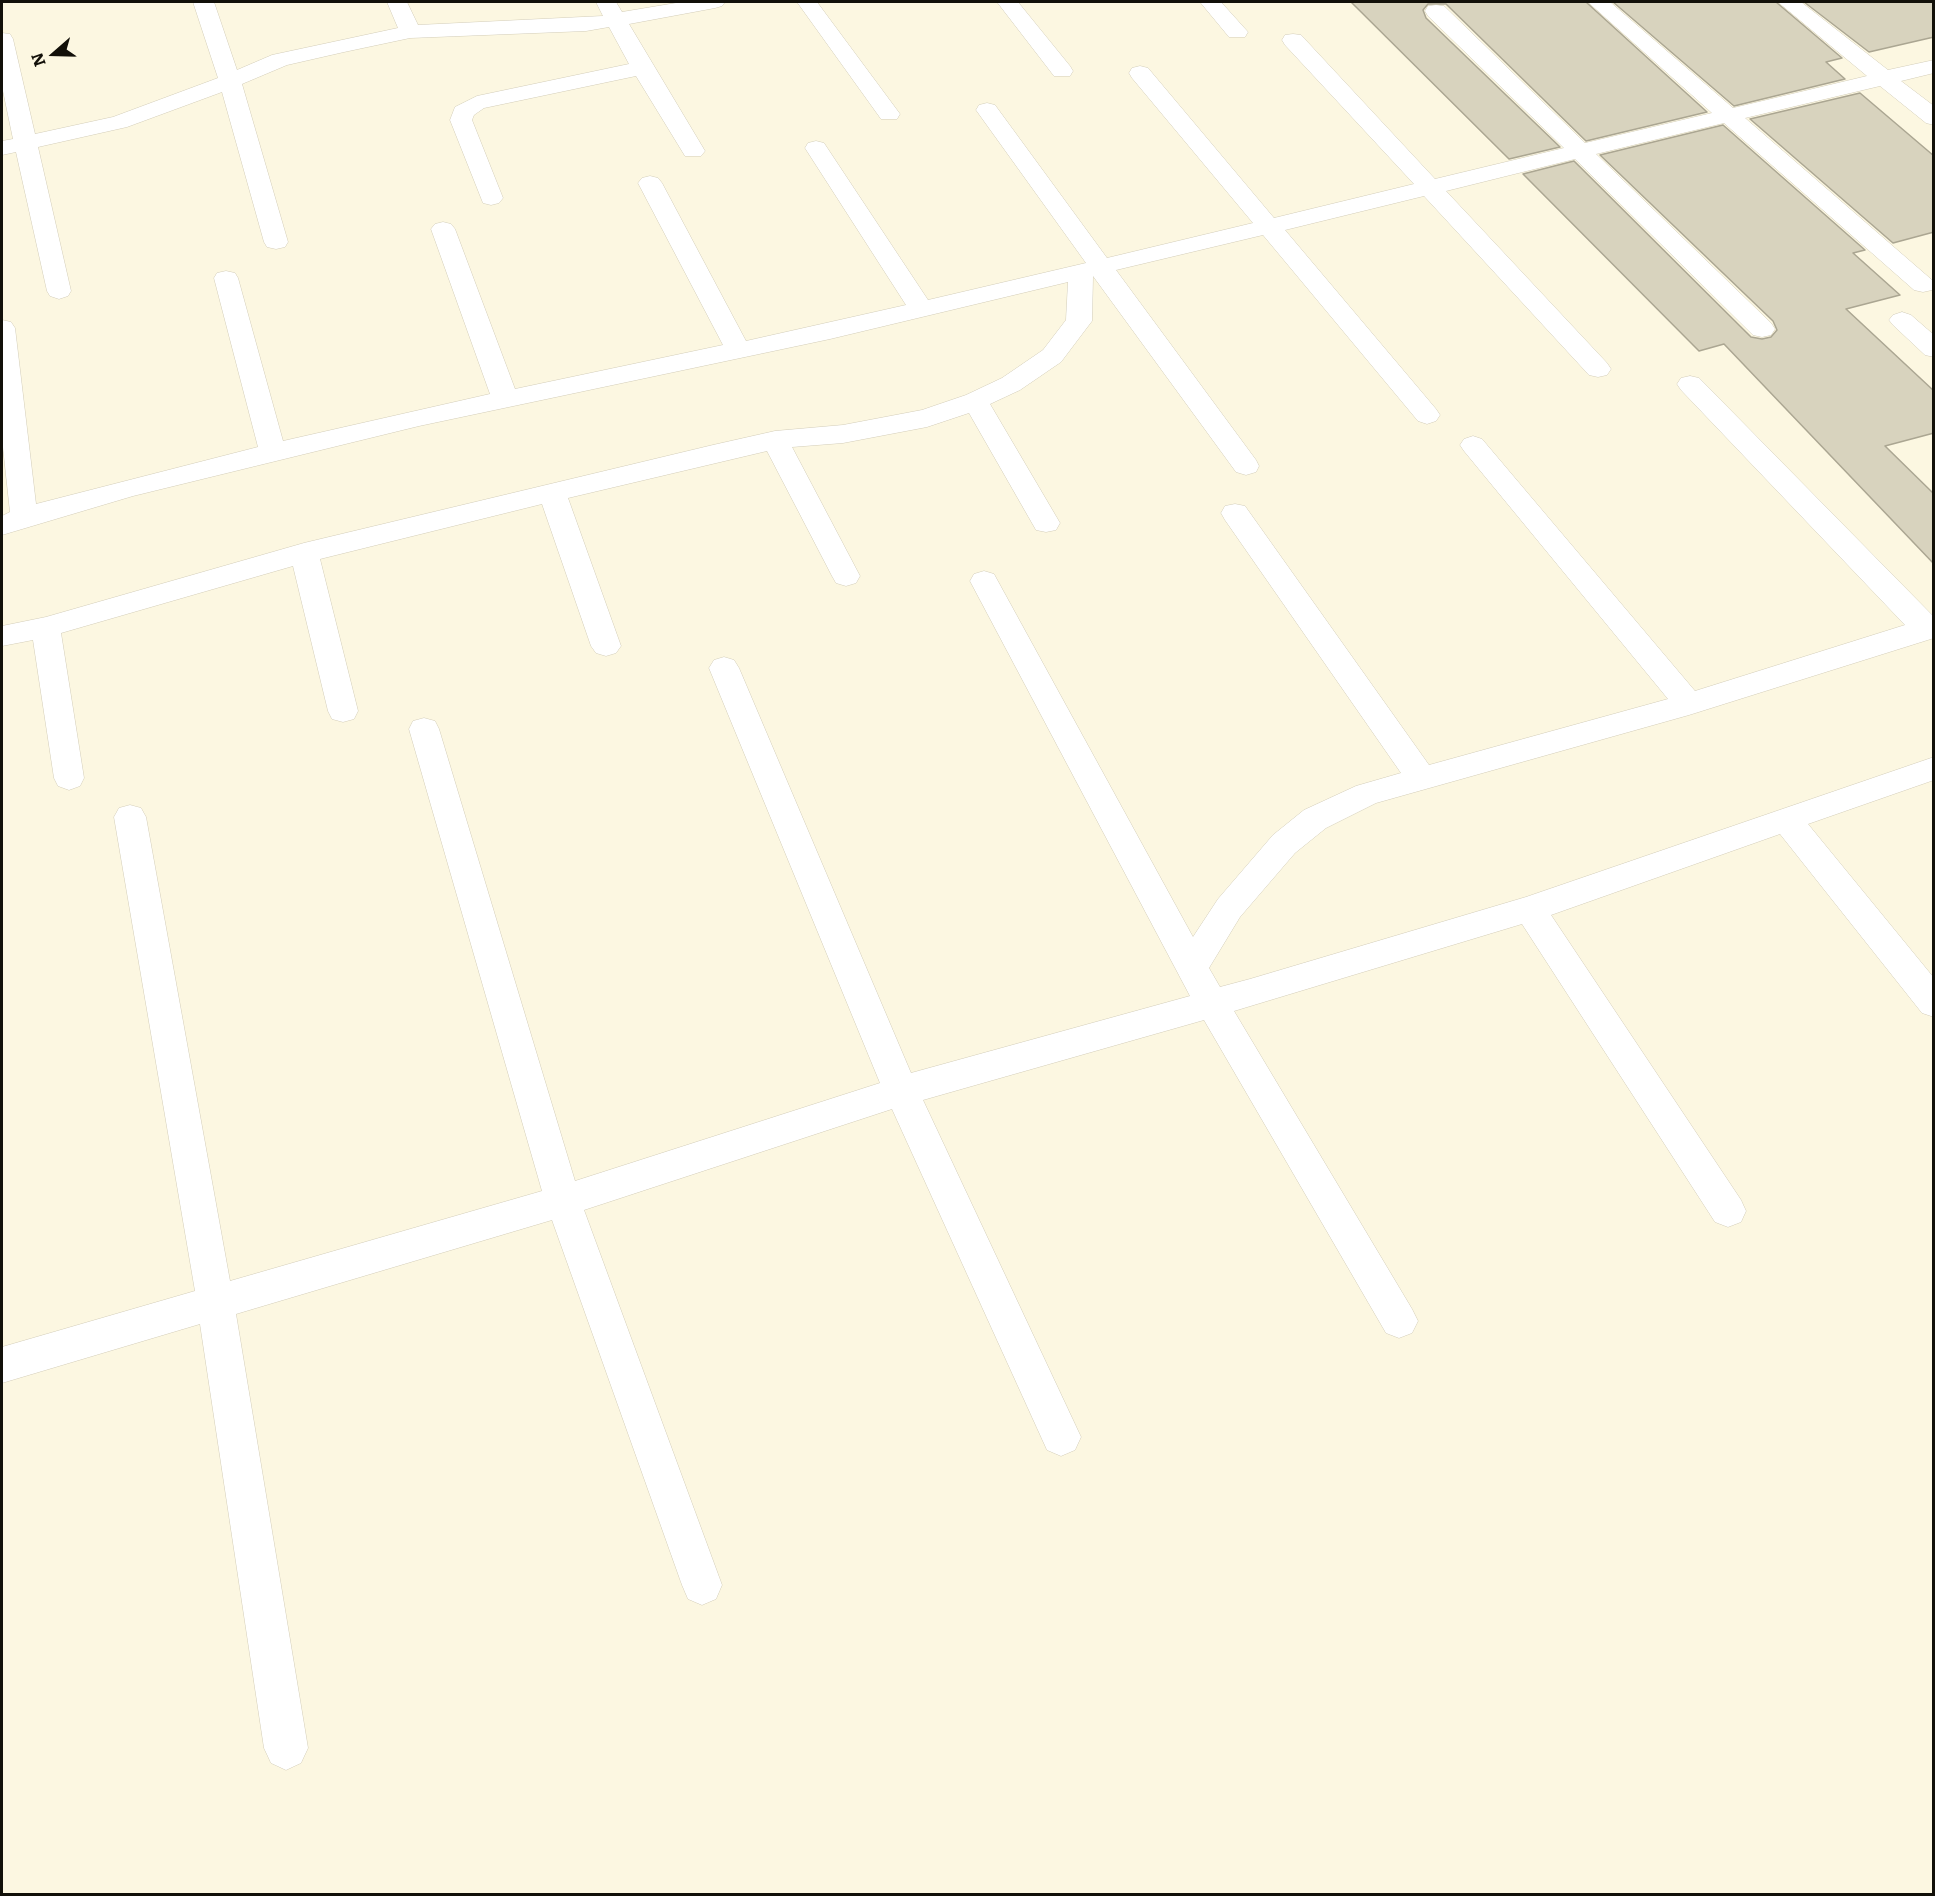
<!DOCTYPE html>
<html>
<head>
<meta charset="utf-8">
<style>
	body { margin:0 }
	#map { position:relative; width:1935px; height:1896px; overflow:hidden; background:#fcf7e1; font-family:Literata,serif }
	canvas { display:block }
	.frame { position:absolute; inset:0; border:3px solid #121009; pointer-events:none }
	.north { position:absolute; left:24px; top:24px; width:60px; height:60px; -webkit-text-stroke:4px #fcf7e1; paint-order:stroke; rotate:250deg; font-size:16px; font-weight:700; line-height:24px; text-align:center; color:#121009 }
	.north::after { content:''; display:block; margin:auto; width:21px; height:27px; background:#121009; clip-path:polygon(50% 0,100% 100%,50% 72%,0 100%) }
</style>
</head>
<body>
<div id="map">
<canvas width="1935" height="1896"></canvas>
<div class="frame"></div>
<div class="north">N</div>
</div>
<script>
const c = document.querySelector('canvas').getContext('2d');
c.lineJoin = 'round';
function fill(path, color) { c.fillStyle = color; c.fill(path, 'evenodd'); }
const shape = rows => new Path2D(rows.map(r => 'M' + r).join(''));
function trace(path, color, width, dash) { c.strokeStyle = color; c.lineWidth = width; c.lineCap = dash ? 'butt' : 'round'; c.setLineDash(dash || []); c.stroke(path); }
const building = shape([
	[1351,2,1586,2,1707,112,1586,141,1446,4,1428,4,1423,10,1426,18,1560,147,1509,159,1351,2],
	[1613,2,1776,2,1842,58,1826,62,1845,79,1734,106,1613,2],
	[1804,2,1934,2,1934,37,1869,52,1804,2],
	[1860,93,1934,156,1934,232,1893,243,1750,119,1860,93],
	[1723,125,1865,250,1853,253,1900,295,1846,309,1934,391,1934,433,1885,446,1934,494,1934,564,1724,344,1699,351,1523,174,1574,161,1751,337,1762,339,1771,337,1777,330,1773,321,1600,155,1723,125]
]);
fill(building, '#d8d3be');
trace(building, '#aba692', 1.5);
const street = shape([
	[193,2,214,2,237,70,272,55,398,28,387,2,407,2,418,25,603,16,596,2,616,2,622,12,682,2,725,2,722,6,715,8,629,24,705,151,701,156,685,156,636,76,484,108,474,115,472,120,503,198,499,203,491,205,483,203,450,120,455,107,477,96,629,64,609,27,586,31,410,38,344,52,287,65,242,84,288,242,285,247,276,249,267,247,264,242,222,92,127,127,38,147,71,291,68,296,59,299,50,296,47,291,16,152,2,155,2,141,13,139,2,86,2,33,10,34,13,39,35,134,113,117,218,78,193,2],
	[797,2,817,2,900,114,897,119,881,119,797,2],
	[997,2,1018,2,1070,66,1073,71,1070,76,1054,76,997,2],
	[1200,2,1221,2,1248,32,1245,37,1229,37,1200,2],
	[1588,2,1610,2,1733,108,1867,76,1778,2,1801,2,1888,70,1934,60,1934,73,1901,81,1934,106,1934,125,1926,123,1880,86,1745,118,1932,280,1932,290,1923,292,1914,290,1724,123,1596,154,1771,323,1775,329,1771,335,1762,337,1753,335,1575,159,1446,191,1607,363,1611,369,1607,375,1598,377,1589,375,1424,196,1285,230,1436,409,1440,415,1436,421,1427,424,1418,421,1263,235,1116,270,1256,460,1259,466,1256,472,1246,475,1236,472,1093,276,1092,321,1061,362,1020,390,990,404,1060,523,1056,530,1046,532,1036,530,969,413,927,427,843,443,792,447,860,576,856,583,846,586,836,583,832,576,767,451,568,498,621,646,616,653,606,656,596,653,591,646,542,504,320,559,358,711,354,719,343,722,332,719,328,711,293,566,61,633,84,778,80,786,69,790,58,786,54,778,33,640,2,646,2,626,46,617,304,543,713,445,775,431,843,425,922,410,966,395,1002,378,1043,350,1066,320,1068,282,830,339,419,426,133,496,2,535,2,516,10,512,2,438,2,320,11,322,15,328,36,504,258,447,214,278,217,273,226,271,235,273,238,278,283,441,490,394,431,229,435,224,443,222,451,224,455,229,515,389,723,345,638,183,642,178,650,176,658,178,662,183,746,341,906,305,805,148,808,143,816,141,824,143,928,300,1086,263,976,110,979,105,987,103,995,105,1107,258,1253,223,1132,78,1129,73,1132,68,1140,66,1148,68,1274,218,1414,184,1285,45,1282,40,1285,35,1293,34,1301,35,1435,179,1564,148,1428,16,1425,11,1428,6,1436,5,1444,6,1585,143,1712,113,1588,2],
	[1902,312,1911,315,1934,335,1934,357,1925,355,1893,325,1889,320,1893,315,1902,312],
	[1690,376,1699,378,1934,617,1934,638,1689,715,1376,803,1326,828,1295,853,1240,917,1209,968,1220,987,1250,979,1526,897,1934,757,1934,780,1808,824,1934,978,1934,1017,1922,1013,1780,834,1551,915,1741,1200,1746,1211,1741,1222,1728,1227,1715,1222,1522,924,1234,1011,1412,1309,1418,1321,1412,1333,1399,1338,1386,1333,1204,1020,923,1100,1081,1437,1075,1450,1061,1456,1047,1450,892,1109,584,1210,722,1585,716,1599,702,1605,688,1599,682,1585,552,1220,236,1314,308,1748,301,1763,286,1770,271,1763,264,1748,200,1324,2,1383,2,1347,195,1291,114,817,119,808,130,805,141,808,146,817,230,1281,542,1191,409,729,413,721,424,718,435,721,439,729,575,1181,880,1083,709,668,714,660,724,657,734,660,739,668,911,1073,1190,996,970,581,974,574,984,571,994,574,1193,937,1218,899,1273,835,1304,810,1356,786,1401,773,1225,520,1221,513,1225,506,1235,504,1245,506,1429,765,1668,699,1464,451,1460,445,1464,439,1473,436,1482,439,1695,691,1905,625,1681,390,1677,384,1681,378,1690,376]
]);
trace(street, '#d3cdb9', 1);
fill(street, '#fff');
</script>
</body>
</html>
